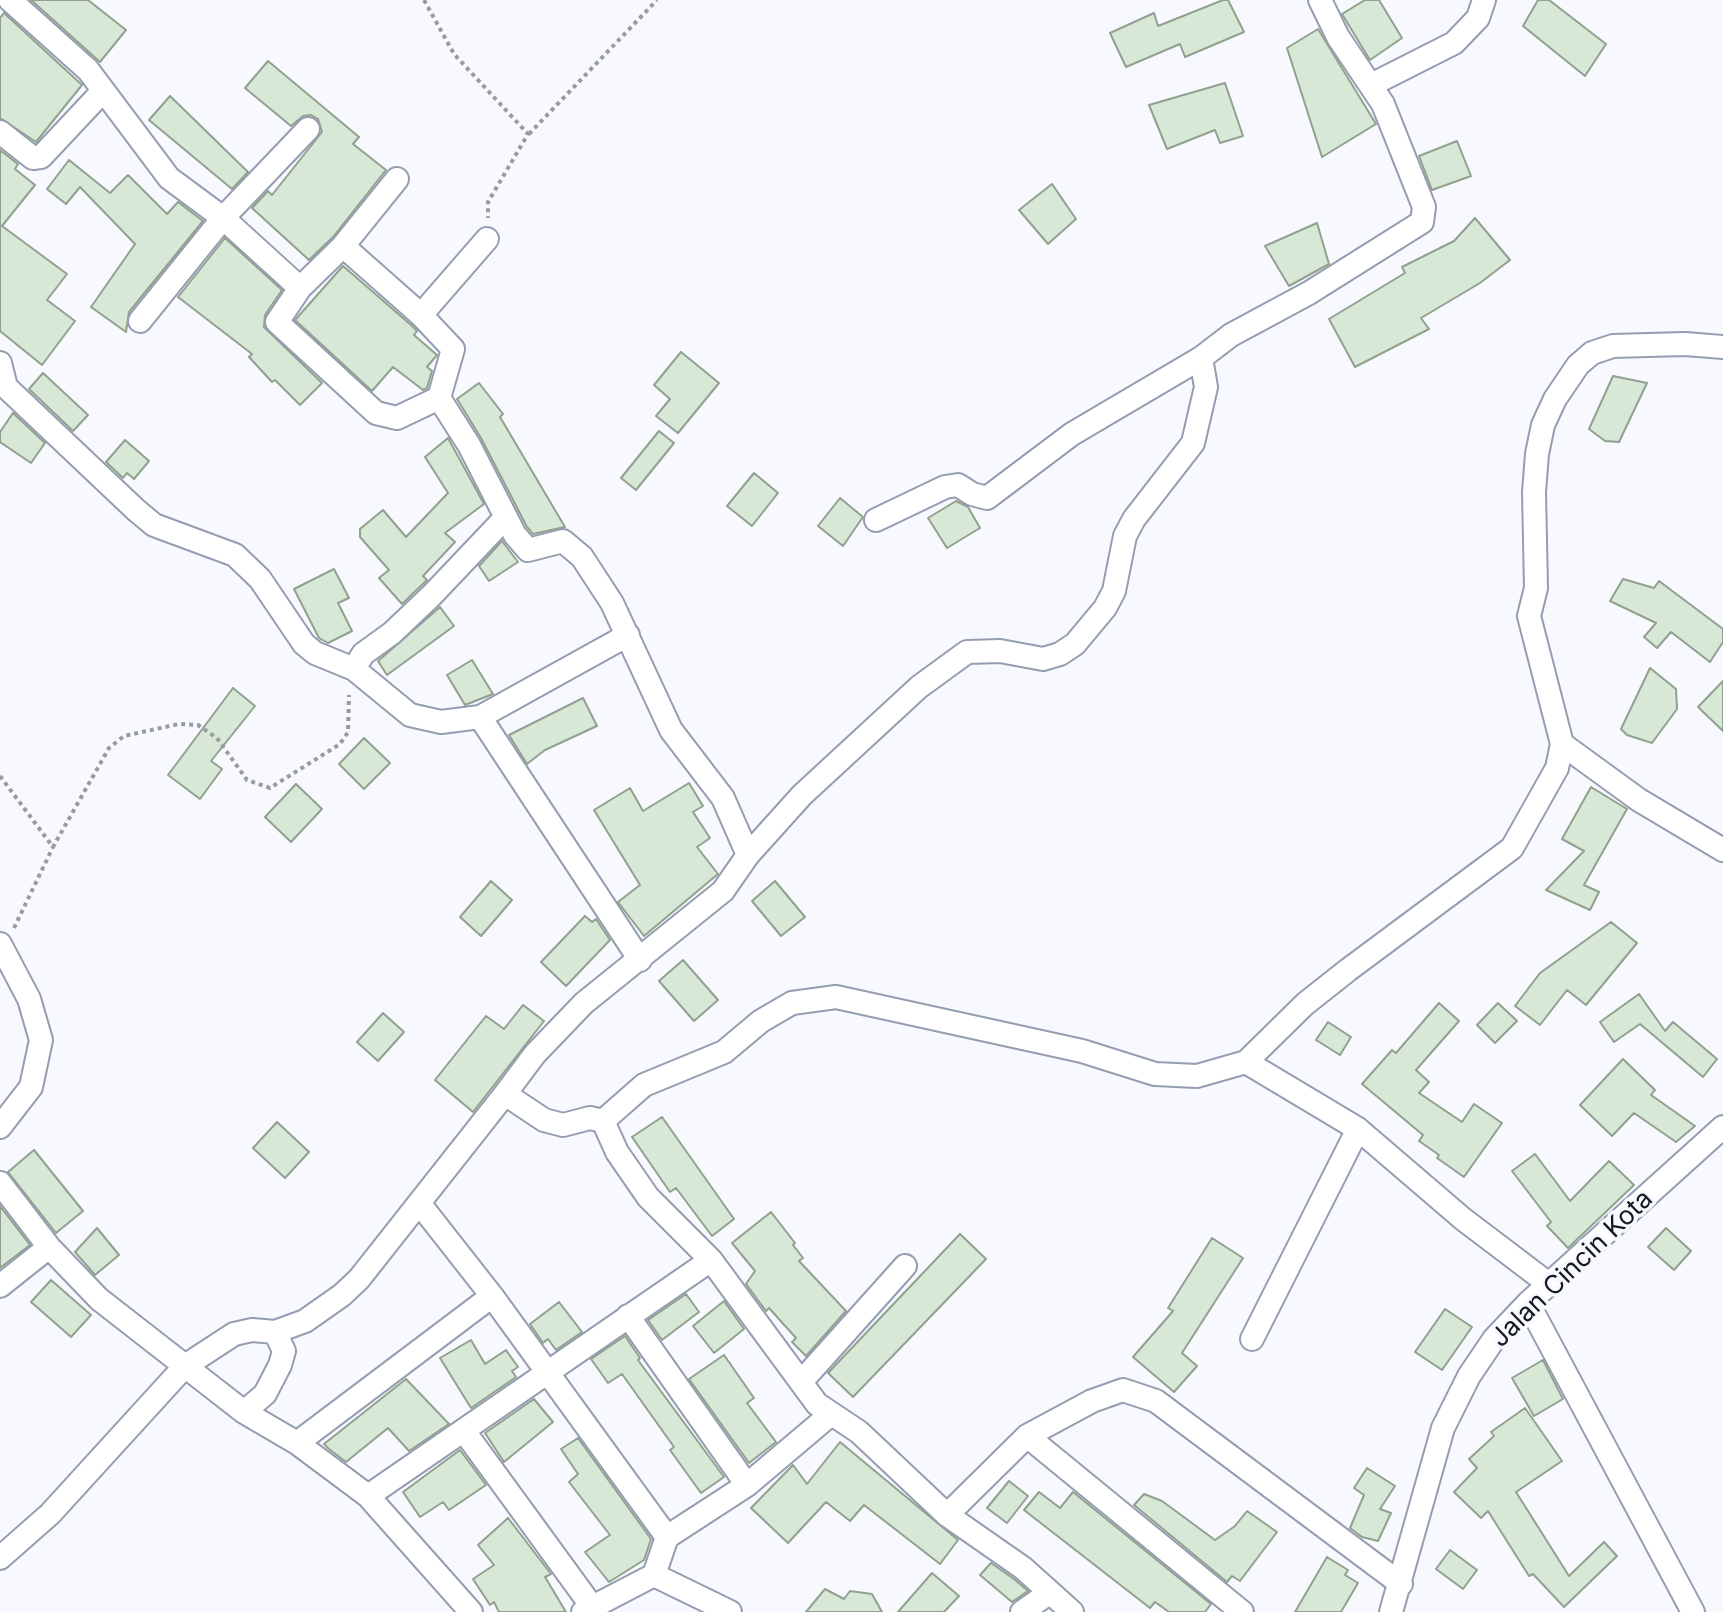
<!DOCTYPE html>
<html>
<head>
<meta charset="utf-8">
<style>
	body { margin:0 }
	canvas { display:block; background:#f7f9fe }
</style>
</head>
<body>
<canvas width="1723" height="1612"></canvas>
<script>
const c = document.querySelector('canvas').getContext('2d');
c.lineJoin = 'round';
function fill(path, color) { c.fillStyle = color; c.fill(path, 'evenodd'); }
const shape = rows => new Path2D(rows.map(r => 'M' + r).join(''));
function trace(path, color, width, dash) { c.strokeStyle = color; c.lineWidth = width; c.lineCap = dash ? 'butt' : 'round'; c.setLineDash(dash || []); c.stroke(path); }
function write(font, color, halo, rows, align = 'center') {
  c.font = font + ' Inter,sans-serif'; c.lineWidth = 7; c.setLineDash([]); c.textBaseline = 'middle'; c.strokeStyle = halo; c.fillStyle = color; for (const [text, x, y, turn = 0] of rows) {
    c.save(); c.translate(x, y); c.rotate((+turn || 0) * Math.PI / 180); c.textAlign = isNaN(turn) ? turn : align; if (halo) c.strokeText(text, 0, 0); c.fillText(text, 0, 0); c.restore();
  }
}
const building = shape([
	[31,0,88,0,126,30,100,62,31,0],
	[1223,0,1228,0,1244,32,1185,57,1180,44,1126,67,1110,33,1154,13,1158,26,1223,0],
	[1365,0,1379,0,1402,38,1370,60,1342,14,1365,0],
	[1538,0,1549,0,1606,44,1585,76,1523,26,1538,0],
	[4,13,82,85,36,142,0,118,0,18,4,13],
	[1318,29,1376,124,1322,157,1287,48,1318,29],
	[268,61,359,137,353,144,386,170,333,237,309,260,252,208,268,191,272,195,322,132,318,119,311,115,303,116,291,126,245,88,268,61],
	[1225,83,1243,136,1220,143,1215,130,1167,149,1149,105,1225,83],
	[170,96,248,172,232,189,149,120,170,96],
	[1457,141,1471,176,1432,190,1419,156,1457,141],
	[0,150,18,164,15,169,35,185,2,226,67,274,47,300,75,321,42,365,0,331,0,150],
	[69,160,110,193,128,175,167,214,178,202,203,221,129,312,126,332,91,307,135,244,80,187,66,204,47,189,69,160],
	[1052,184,1076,219,1048,244,1019,210,1052,184],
	[1475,218,1510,260,1480,283,1421,318,1429,329,1355,367,1329,319,1405,273,1402,267,1454,241,1475,218],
	[1317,223,1329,264,1289,286,1265,246,1317,223],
	[225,238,282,290,265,315,264,327,322,383,300,405,275,380,272,382,249,357,252,354,178,297,225,238],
	[343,266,411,325,417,331,414,335,437,355,427,367,432,371,427,388,423,390,393,367,372,391,295,320,343,266],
	[681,352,719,383,678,433,656,416,670,399,654,385,681,352],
	[43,373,88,415,73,431,29,389,43,373],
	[1613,376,1647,383,1619,442,1605,441,1589,429,1613,376],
	[479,383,503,414,500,417,565,527,533,534,527,527,481,438,457,399,479,383],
	[13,413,45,443,31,463,0,442,0,432,13,413],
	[659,431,674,443,636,490,621,478,659,431],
	[448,438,484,504,445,533,455,542,423,576,427,580,402,604,379,578,389,570,360,537,360,529,383,510,406,537,448,493,425,457,448,438],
	[125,440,149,461,134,479,127,473,123,478,106,462,125,440],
	[754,473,778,493,752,526,727,506,754,473],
	[840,498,863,517,843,546,818,526,840,498],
	[956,501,968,507,980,528,947,548,928,518,956,501],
	[502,541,518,562,489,581,479,566,502,541],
	[334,569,349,598,338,603,352,631,328,643,319,638,294,589,334,569],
	[1623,579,1654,588,1659,581,1723,629,1723,642,1710,662,1671,632,1657,648,1644,637,1656,623,1610,601,1623,579],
	[440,607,454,626,387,675,378,661,440,607],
	[472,660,493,694,465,705,447,675,472,660],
	[1650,668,1676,689,1677,709,1652,743,1627,735,1621,729,1650,668],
	[1723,681,1723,731,1698,707,1723,681],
	[233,688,255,706,211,761,222,769,200,799,168,775,233,688],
	[583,698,597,726,545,750,527,764,509,735,583,698],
	[364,738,390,763,364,789,339,764,364,738],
	[689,783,703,806,693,812,710,838,697,847,718,874,644,936,618,902,640,885,594,810,630,788,643,811,689,783],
	[296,784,322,809,291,842,265,817,296,784],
	[1591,787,1627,809,1584,885,1599,892,1590,910,1546,890,1584,851,1562,839,1591,787],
	[491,881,512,900,481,936,460,917,491,881],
	[775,881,805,917,781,936,752,901,775,881],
	[585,916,592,922,596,919,610,940,566,986,541,962,585,916],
	[1611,922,1637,943,1586,1005,1567,990,1540,1025,1515,1006,1540,973,1611,922],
	[683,960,718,1000,694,1021,659,981,683,960],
	[1639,994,1665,1031,1673,1022,1717,1059,1703,1077,1640,1024,1614,1042,1600,1022,1639,994],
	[1439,1003,1459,1021,1416,1070,1429,1082,1419,1093,1462,1122,1474,1104,1502,1123,1464,1177,1437,1158,1439,1155,1419,1141,1423,1135,1362,1084,1392,1050,1396,1053,1439,1003],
	[1498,1003,1517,1021,1495,1043,1477,1025,1498,1003],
	[523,1005,544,1021,473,1112,435,1080,486,1016,504,1029,523,1005],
	[383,1013,404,1032,378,1061,357,1042,383,1013],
	[1328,1022,1351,1037,1340,1055,1316,1040,1328,1022],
	[1623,1059,1655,1090,1651,1095,1695,1126,1676,1142,1634,1113,1612,1136,1580,1105,1623,1059],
	[662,1117,734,1219,712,1236,676,1188,670,1192,632,1137,662,1117],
	[277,1122,309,1152,285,1178,253,1148,277,1122],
	[34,1150,83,1211,56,1233,8,1172,34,1150],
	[1535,1154,1570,1201,1609,1161,1634,1185,1568,1248,1547,1226,1551,1222,1512,1171,1535,1154],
	[0,1206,30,1245,0,1268,0,1206],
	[771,1212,795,1243,793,1245,803,1258,799,1261,846,1311,806,1356,792,1342,796,1338,769,1308,766,1311,746,1284,755,1271,732,1243,771,1212],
	[97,1228,119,1255,95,1275,75,1252,97,1228],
	[1666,1228,1691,1251,1674,1270,1648,1247,1666,1228],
	[960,1234,986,1259,853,1397,828,1373,960,1234],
	[1212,1238,1243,1258,1182,1353,1197,1366,1174,1392,1133,1357,1173,1311,1168,1308,1212,1238],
	[51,1280,91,1315,71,1337,31,1302,51,1280],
	[686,1294,699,1312,662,1340,648,1320,686,1294],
	[724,1301,744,1329,714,1353,693,1326,724,1301],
	[559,1302,582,1332,556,1350,548,1339,543,1343,530,1324,559,1302],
	[1445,1309,1472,1327,1442,1370,1415,1352,1445,1309],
	[625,1336,640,1358,638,1360,724,1477,701,1493,670,1450,674,1447,622,1374,608,1383,591,1359,625,1336],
	[471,1340,485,1364,506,1350,518,1367,512,1371,516,1377,471,1408,440,1358,471,1340],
	[724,1355,754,1398,747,1403,776,1442,749,1463,689,1379,724,1355],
	[1543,1360,1563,1399,1534,1416,1512,1378,1543,1360],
	[406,1379,449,1424,409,1451,388,1428,346,1462,329,1449,324,1444,406,1379],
	[534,1399,553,1422,504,1462,485,1433,534,1399],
	[1525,1408,1562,1461,1516,1492,1569,1576,1604,1542,1617,1556,1564,1607,1533,1574,1529,1576,1488,1511,1481,1518,1454,1492,1477,1468,1469,1459,1494,1436,1491,1432,1525,1408],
	[578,1438,651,1539,644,1560,609,1582,585,1552,610,1535,569,1482,578,1474,561,1449,578,1438],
	[840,1442,958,1540,940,1564,864,1505,850,1521,826,1502,788,1543,751,1508,793,1465,807,1484,840,1442],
	[460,1450,486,1485,449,1510,443,1502,420,1517,403,1492,460,1450],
	[1367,1468,1395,1486,1380,1509,1391,1513,1378,1541,1362,1537,1350,1528,1364,1495,1354,1488,1367,1468],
	[1009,1481,1028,1496,1007,1523,987,1508,1009,1481],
	[1039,1492,1060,1508,1073,1492,1211,1604,1205,1612,1169,1612,1155,1602,1150,1608,1024,1510,1039,1492],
	[1144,1494,1162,1501,1215,1540,1235,1526,1247,1511,1277,1532,1240,1581,1232,1576,1227,1582,1134,1505,1144,1494],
	[508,1518,551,1574,545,1577,566,1612,499,1612,494,1602,490,1605,473,1579,494,1565,478,1545,508,1518],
	[1450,1550,1477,1570,1463,1589,1436,1569,1450,1550],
	[1327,1557,1348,1570,1345,1575,1358,1583,1341,1612,1295,1612,1327,1557],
	[991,1563,1014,1579,1028,1591,1012,1602,980,1575,991,1563],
	[932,1573,959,1596,944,1612,898,1612,932,1573],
	[825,1589,844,1599,850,1591,872,1594,882,1612,806,1612,825,1589]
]);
fill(building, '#d8e8d6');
trace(building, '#91a08f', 2);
const street = shape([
	[10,0,88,70,169,178,223,218,300,288,343,246,421,315,453,349,439,398,469,445,515,535,528,550,563,541,582,557,612,603,671,730,723,798,748,855],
	[1371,85,1454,43,1478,18,1484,0],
	[0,132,33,158,41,157,102,92],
	[343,246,397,179],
	[300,288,277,322,376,413,397,418,439,398],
	[421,315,487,239],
	[140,321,223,218,308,129],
	[0,363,6,387,136,510,154,525,235,555,260,579,304,644,315,653,354,669,410,715,441,722,480,717,628,635],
	[876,520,945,487,958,485,972,494,987,498,1072,434,1201,358],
	[354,669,363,654,392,633,432,595,506,517],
	[480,717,640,960],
	[1562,744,1639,800,1723,850],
	[0,944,29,999,41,1040,31,1087,0,1127],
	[1246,1062,1358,1129,1463,1219,1550,1285],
	[505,1094,535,1054,584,1003,723,891,748,855,802,795,919,687,967,652,1000,651,1043,659,1060,654,1075,644,1105,608,1114,591,1125,536,1134,519,1193,443,1206,387,1201,358,1231,335,1309,293,1422,222,1424,207,1383,104,1338,37,1320,0],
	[603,1121,644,1085,724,1052,761,1021,792,1003,836,997,1082,1051,1155,1074,1197,1076,1246,1062,1305,1004,1348,970,1512,848,1557,768,1562,744,1529,616,1536,588,1534,492,1537,454,1543,425,1555,399,1578,365,1592,353,1613,346,1685,344,1723,347],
	[0,1183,49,1247,99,1299,244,1412],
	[419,1203,492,1296,667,1537,747,1485,831,1414],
	[711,1260,817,1404,859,1432,947,1515,1023,1568,1072,1612],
	[0,1286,49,1247],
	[1528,1303,1693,1612],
	[628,1316,747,1485],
	[275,1332,284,1351,280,1365,265,1394,244,1412,297,1443,368,1496,471,1612],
	[1252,1339,1358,1129],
	[801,1382,905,1266],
	[464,1431,593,1608],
	[1027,1436,1242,1612],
	[297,1443,492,1296],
	[368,1496,711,1260,648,1197,617,1152,603,1121],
	[947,1515,1027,1436,1092,1401,1123,1390,1156,1401,1401,1584],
	[0,1558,50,1514,185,1366,234,1334,252,1330,275,1332,305,1321,342,1295,359,1279,505,1094,544,1120,563,1125,590,1118,603,1121],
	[654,1575,730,1612],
	[583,1612,654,1575,667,1537],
	[1022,1612,1049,1593],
	[1391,1612,1443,1428,1469,1376,1494,1339,1528,1303,1723,1127]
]);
trace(street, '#959db1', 26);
trace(shape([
	[424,0,454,54,528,134,488,202,488,218],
	[529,134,657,0],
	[0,776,53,847,109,748,124,736,179,724,198,725,217,738,247,780,270,788,340,744,348,732,349,695],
	[14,928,53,847]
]), '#989ba1', 4, [4, 4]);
trace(street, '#fff', 22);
write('26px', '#161921', '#f7f9fe', [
	["Jalan Cincin Kota",1572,1269,-44]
]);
</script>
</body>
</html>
